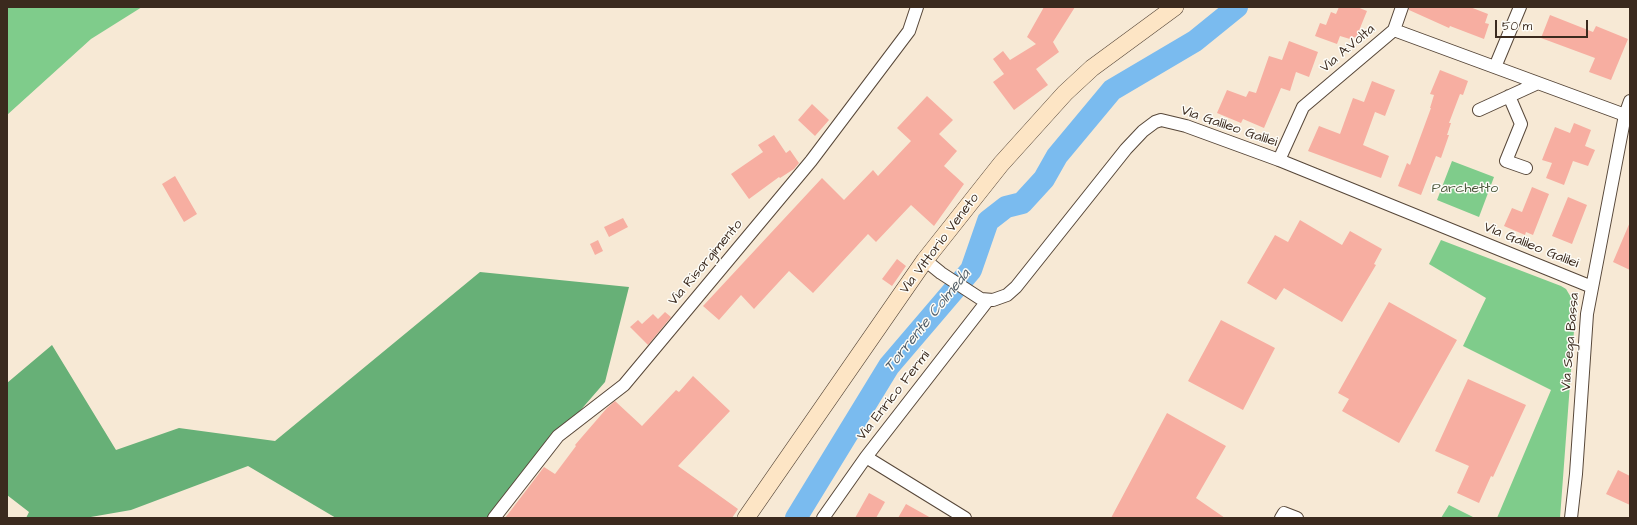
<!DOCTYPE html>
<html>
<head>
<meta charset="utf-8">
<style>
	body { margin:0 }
	#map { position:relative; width:1637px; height:525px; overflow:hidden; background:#f7e9d5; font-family:"Architects Daughter",sans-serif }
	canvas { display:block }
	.frame { position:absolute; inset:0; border:8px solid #3b2a1e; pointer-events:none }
	.scale { position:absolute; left:1495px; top:20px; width:93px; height:18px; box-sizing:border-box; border:2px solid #3b2a1e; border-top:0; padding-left:5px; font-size:12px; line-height:14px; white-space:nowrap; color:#3b2a1e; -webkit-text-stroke:3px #fdfcf7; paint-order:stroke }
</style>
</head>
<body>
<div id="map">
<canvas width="1637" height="525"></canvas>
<div class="frame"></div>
<div class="scale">50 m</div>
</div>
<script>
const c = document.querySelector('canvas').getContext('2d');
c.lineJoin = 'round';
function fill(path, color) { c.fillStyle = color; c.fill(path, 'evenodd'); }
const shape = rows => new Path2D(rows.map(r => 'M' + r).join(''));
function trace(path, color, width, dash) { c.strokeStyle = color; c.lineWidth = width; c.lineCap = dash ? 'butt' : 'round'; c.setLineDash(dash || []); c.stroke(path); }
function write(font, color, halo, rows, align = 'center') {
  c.font = font + ' "Architects Daughter",sans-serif'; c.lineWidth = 3; c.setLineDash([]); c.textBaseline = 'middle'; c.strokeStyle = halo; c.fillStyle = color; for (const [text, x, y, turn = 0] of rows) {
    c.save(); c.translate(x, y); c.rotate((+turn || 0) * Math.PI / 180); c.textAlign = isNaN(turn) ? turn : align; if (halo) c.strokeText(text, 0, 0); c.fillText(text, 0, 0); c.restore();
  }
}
fill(shape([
	[7,7,142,7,91,39,7,115],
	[1452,161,1494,177,1479,217,1437,200],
	[1441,240,1561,286,1566,289,1572,299,1575,317,1560,518,1497,518,1551,390,1463,346,1486,298,1429,264],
	[1449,505,1475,518,1441,518]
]), '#7fcc8b');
fill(shape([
	[480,272,629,287,605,382,487,518,336,518,248,466,131,510,85,518,26,518,29,512,7,495,7,383,52,345,116,450,179,428,275,441]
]), '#67b077');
trace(shape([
	[796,518,889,366,971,270,988,221,1006,207,1022,203,1044,179,1057,156,1112,90,1195,41,1237,7]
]), '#7abbef', 22);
fill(shape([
	[1044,7,1075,7,1053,42,1059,52,1036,69,1048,85,1014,110,993,82,1004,74,993,59,1003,51,1010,60,1036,44,1027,37],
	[1339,7,1357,7,1367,11,1356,38,1351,36,1350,39,1340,36,1337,44,1315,36,1320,23,1326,25,1331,12,1336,14],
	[1409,7,1470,7,1488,14,1485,23,1489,24,1484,39,1450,26,1449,28,1409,10],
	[1550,15,1593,32,1596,26,1628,39,1611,80,1589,72,1595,58,1541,38],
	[1289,41,1318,52,1309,77,1296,72,1290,91,1281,88,1264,128,1243,119,1241,123,1217,113,1227,90,1246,97,1249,91,1256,93,1269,56,1282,60],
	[1440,70,1468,81,1463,95,1460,94,1449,123,1451,123,1447,135,1449,135,1441,158,1436,156,1421,195,1398,186,1407,163,1410,165,1431,108,1430,108,1434,95,1430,94],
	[1372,81,1395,90,1385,116,1375,112,1363,145,1389,156,1381,178,1308,151,1319,126,1340,134,1353,98,1364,102],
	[927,96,953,120,939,134,957,151,944,166,964,184,934,226,911,205,876,242,868,234,813,293,789,271,754,309,741,295,719,320,703,306,822,178,844,200,873,170,878,176,911,141,897,128],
	[812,104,829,120,815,136,798,120],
	[1574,123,1591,130,1585,146,1595,150,1588,166,1573,161,1564,185,1546,178,1552,163,1542,160,1555,127,1570,133],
	[774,135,786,153,790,150,799,163,794,169,780,178,779,177,749,199,731,174,763,152,758,145],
	[175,176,197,214,184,222,162,184],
	[1532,187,1549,194,1533,235,1526,232,1525,235,1504,226,1512,208,1522,212],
	[1568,197,1587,205,1572,244,1552,236],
	[623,218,628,227,609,237,604,227],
	[1300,220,1342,245,1350,231,1382,249,1374,264,1376,265,1342,322,1284,288,1276,300,1247,283,1275,235,1288,242],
	[1630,222,1630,270,1613,262],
	[598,240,603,251,595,255,590,244],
	[897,259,906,266,892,286,882,279],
	[1389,302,1457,340,1399,443,1342,411,1349,399,1338,393],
	[665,312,671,317,648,345,630,327,638,320,642,324,653,314,658,319],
	[1221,320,1275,348,1243,410,1188,381],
	[693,376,730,411,678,466,738,509,732,518,505,518,544,467,555,474,576,446,575,445,607,408,615,401,642,426,676,390,679,392],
	[1468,379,1526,405,1493,477,1491,476,1479,503,1457,493,1469,466,1435,451],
	[1167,413,1226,446,1196,498,1225,518,1111,518],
	[1618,470,1630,476,1630,505,1606,494],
	[869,493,885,502,876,518,855,518],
	[906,504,931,518,898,518]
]), '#f7aea1');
const street = shape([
	[1394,30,1402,7],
	[1495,67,1520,7],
	[1509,96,1521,124,1506,161,1526,168],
	[1479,110,1538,83],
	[1279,160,1303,107,1394,30,1625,115],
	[925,260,941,273,981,299,993,300,1007,295,1016,287,1126,149,1143,131,1155,122,1161,120,1186,126,1279,160,1592,287],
	[866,457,965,518],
	[494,518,558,436,624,385,811,161,909,31,917,7],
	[823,518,866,457,988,300],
	[1281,518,1284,513,1297,518],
	[1571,518,1576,474,1587,314,1625,115,1630,101]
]);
const secondary = shape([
	[746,518,925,260,1001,164,1065,93,1092,68,1175,7]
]);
trace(street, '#574739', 14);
trace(secondary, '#574739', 18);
trace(street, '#fff', 12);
trace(secondary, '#fde5c5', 17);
write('14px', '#3b2a1e', '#fdfcf7', [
	["Via A.Volta",1348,49,-40],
	["Via Galileo Galilei",1229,127,19],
	["Via Vittorio Veneto",940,244,-53],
	["Via Galileo Galilei",1531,246,22],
	["Via Risorgimento",706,263,-50],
	["Via Sega Bassa",1571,342,-85],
	["Via Enrico Fermi",894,396,-52]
]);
write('14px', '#4f5b3f', '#fdfcf7', [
	["Parchetto",1465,189]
]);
write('italic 15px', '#515d67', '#fdfcf7', [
	["Torrente Colmeda",928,321,-51]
]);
</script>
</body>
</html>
